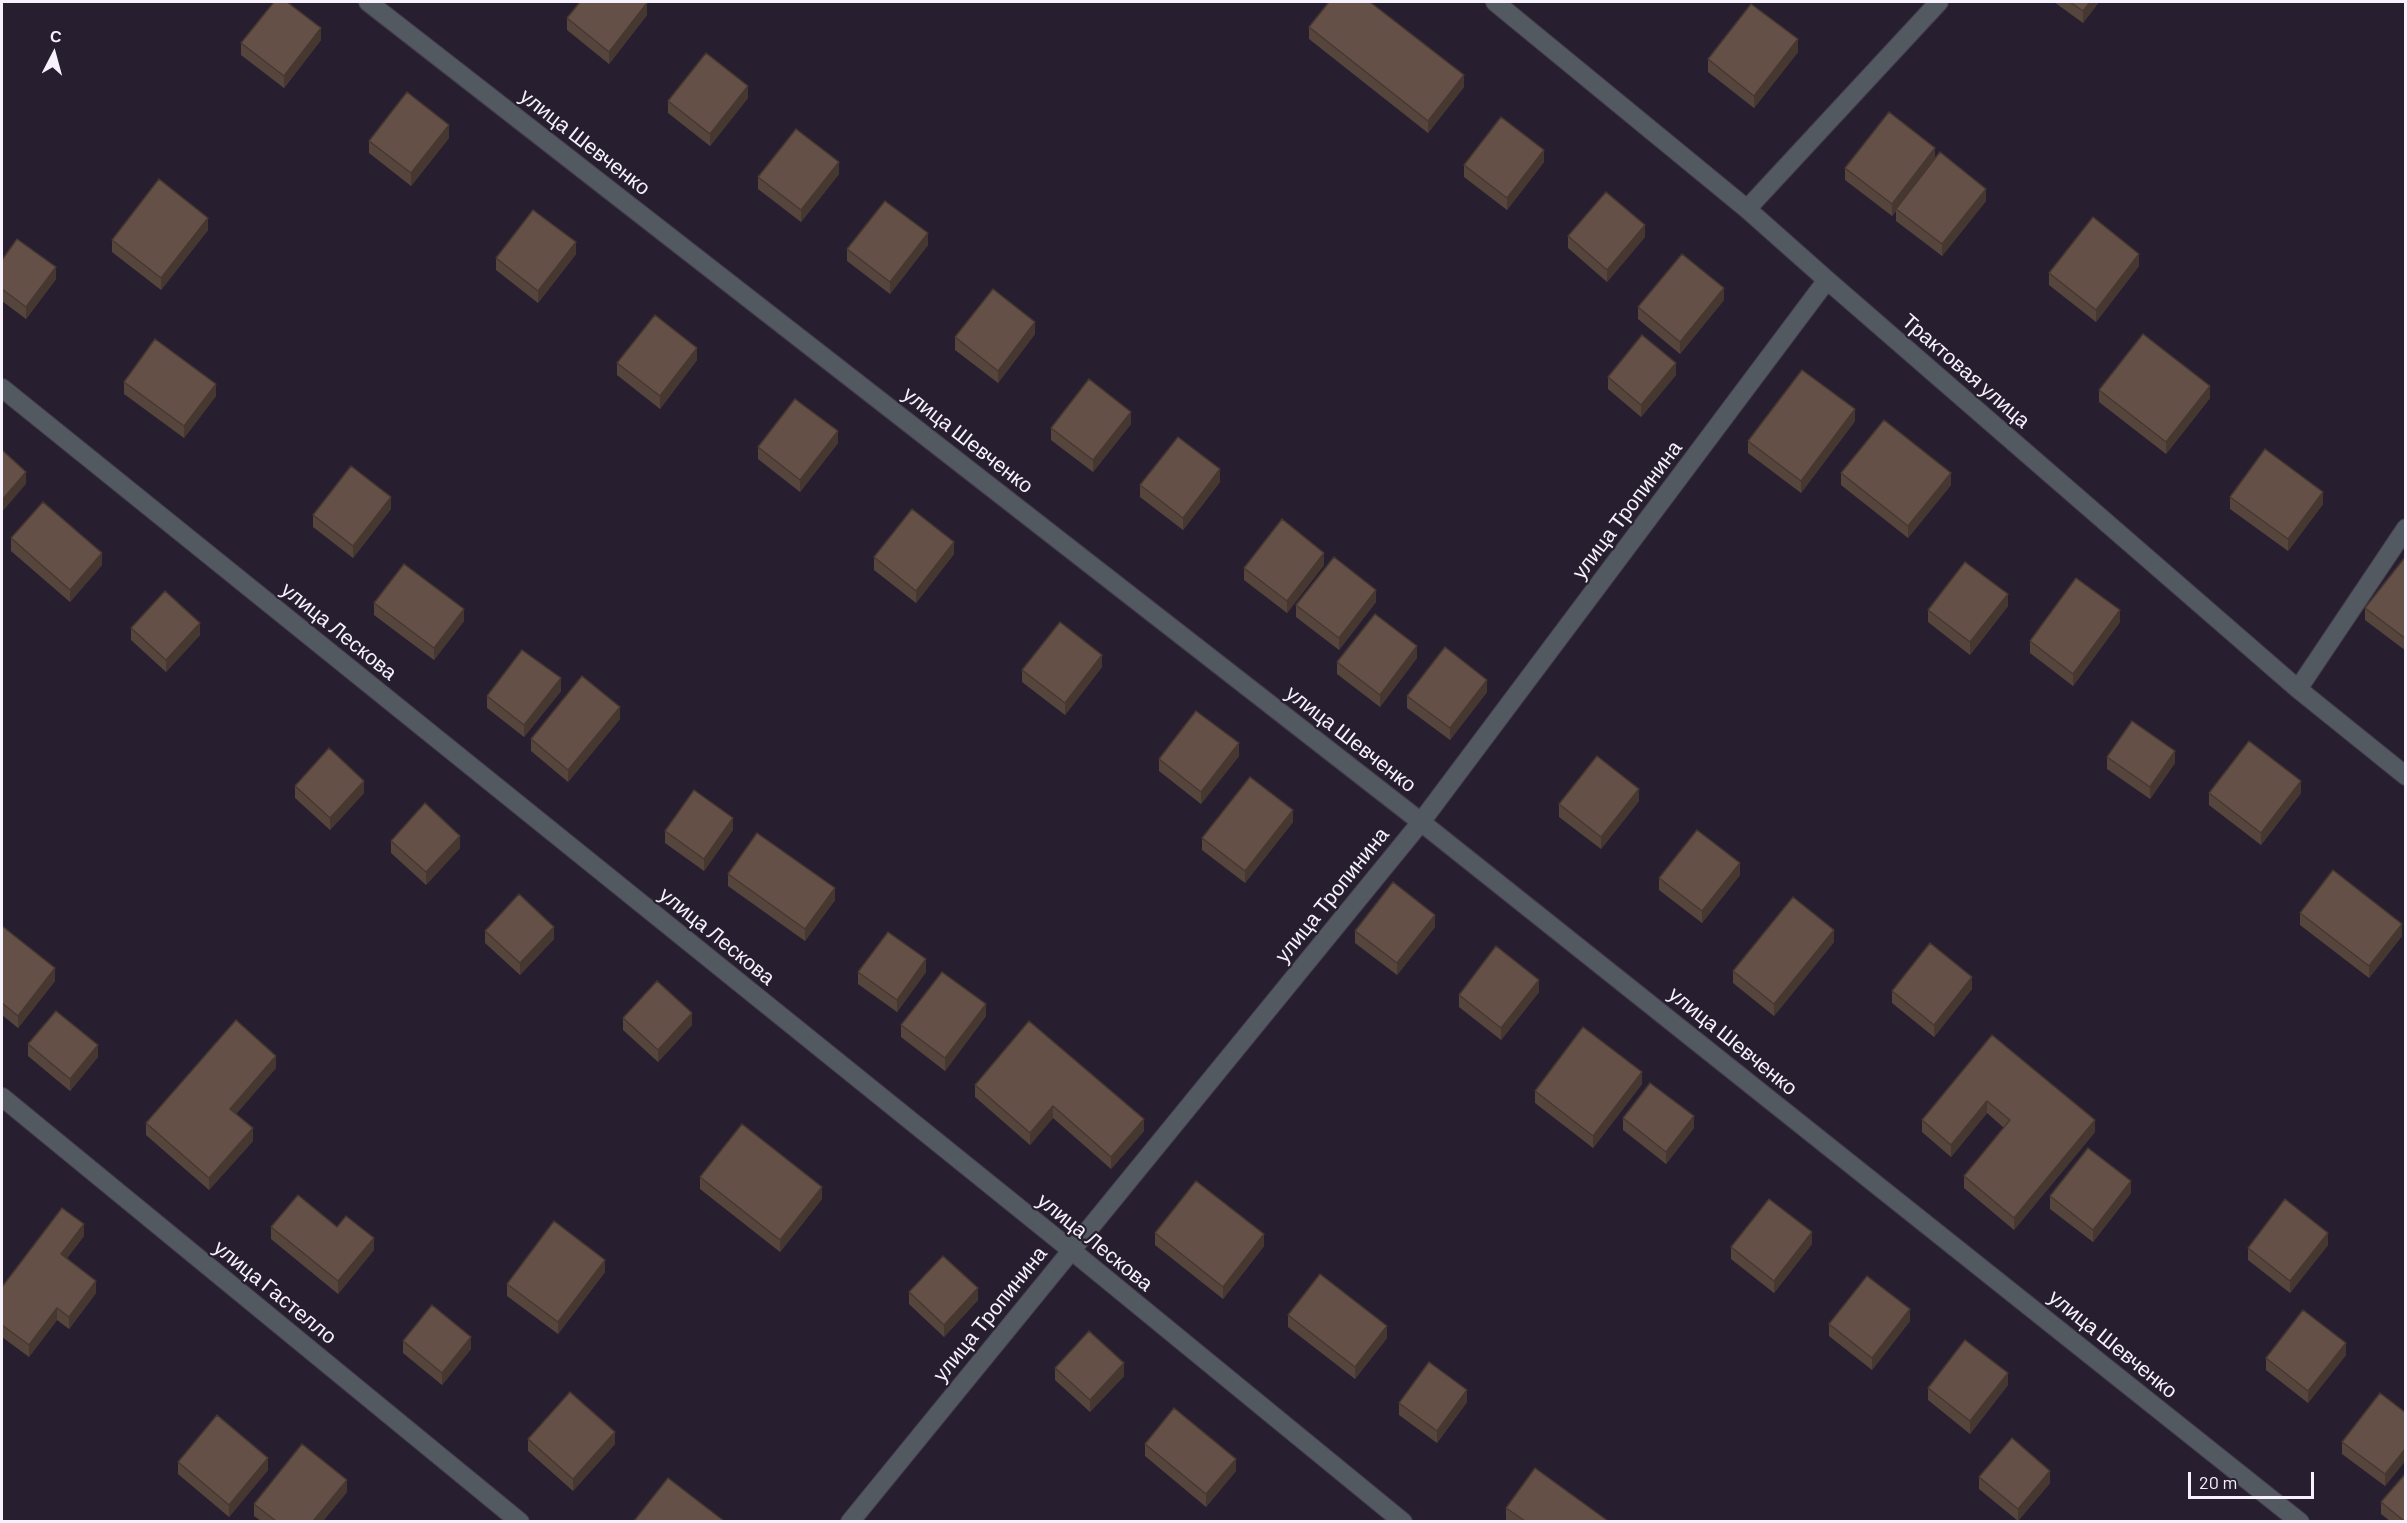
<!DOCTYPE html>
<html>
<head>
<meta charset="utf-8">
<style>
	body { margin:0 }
	#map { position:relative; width:2407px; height:1523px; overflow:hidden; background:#271f2f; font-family:Barlow,sans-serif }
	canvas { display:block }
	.frame { position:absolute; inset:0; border:3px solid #f6f1fc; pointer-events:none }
	.north { position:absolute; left:24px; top:24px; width:60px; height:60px; -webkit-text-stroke:4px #271f2f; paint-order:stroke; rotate:6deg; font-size:16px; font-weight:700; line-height:24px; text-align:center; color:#f6f1fc }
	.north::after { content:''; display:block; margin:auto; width:21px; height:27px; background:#f6f1fc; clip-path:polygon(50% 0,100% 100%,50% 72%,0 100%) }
	.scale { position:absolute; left:2188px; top:1472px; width:126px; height:27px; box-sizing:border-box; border:3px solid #f6f1fc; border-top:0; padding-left:8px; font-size:18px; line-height:21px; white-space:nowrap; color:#f6f1fc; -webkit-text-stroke:4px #271f2f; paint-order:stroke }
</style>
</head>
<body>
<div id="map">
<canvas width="2407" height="1523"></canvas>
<div class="frame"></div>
<div class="north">С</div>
<div class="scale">20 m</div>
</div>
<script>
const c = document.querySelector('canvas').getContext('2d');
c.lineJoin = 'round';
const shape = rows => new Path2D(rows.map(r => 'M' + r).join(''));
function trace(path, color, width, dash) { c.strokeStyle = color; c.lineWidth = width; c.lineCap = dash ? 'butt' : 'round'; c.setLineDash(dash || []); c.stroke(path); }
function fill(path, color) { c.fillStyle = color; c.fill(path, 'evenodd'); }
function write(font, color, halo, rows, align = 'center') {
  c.font = font + ' Barlow,sans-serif'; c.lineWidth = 4.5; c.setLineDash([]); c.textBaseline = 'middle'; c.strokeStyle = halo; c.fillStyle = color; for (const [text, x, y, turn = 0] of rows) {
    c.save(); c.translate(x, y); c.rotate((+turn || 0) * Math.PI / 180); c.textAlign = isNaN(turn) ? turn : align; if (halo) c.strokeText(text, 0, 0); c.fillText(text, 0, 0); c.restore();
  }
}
const minor = shape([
	[368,2,1421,822,2300,1522],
	[1495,2,1747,209,1827,280,2298,689,2406,776],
	[1747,209,1939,2],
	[2,388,1071,1250,1403,1522],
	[2298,689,2406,528],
	[2,1097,520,1522],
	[850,1522,1421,822,1827,280]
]);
trace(minor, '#443c4c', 20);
trace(minor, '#535960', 18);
fill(shape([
	[2054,2,2099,2,2083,23],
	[647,15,609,64,567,30,567,18],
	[1309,27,1464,87,1428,133,1309,39],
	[321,40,284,88,241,55,241,43],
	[1798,52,1754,108,1708,72,1708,59],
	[748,98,710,146,668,113,668,101],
	[449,138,411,186,369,153,369,141],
	[1935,158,1986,201,1942,256,1896,221,1896,211,1892,216,1845,180,1845,168],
	[1544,162,1507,210,1464,177,1464,165],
	[839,174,801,222,758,189,758,177],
	[208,230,161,290,112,252,112,240],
	[1568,236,1645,237,1607,282,1568,248],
	[928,245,890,294,847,261,847,249],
	[576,254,538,303,496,270,496,258],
	[2,260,56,279,26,319,2,301],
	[2139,266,2096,322,2049,285,2049,273],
	[1724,300,1680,354,1638,319,1638,307],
	[1035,334,998,383,955,350,955,337],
	[697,360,660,409,617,375,617,363],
	[1676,375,1641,417,1608,389,1608,377],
	[124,382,216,396,184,438,124,394],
	[2099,390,2210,398,2166,454,2099,402],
	[1855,421,1801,493,1748,453,1748,441],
	[1131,424,1093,472,1051,440,1051,428],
	[838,443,800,492,758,459,758,447],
	[1841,473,1951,485,1908,538,1841,485],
	[1220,482,1183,530,1140,497,1140,485],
	[2230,497,2323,504,2288,551,2230,509],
	[391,509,353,558,313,527,313,515],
	[11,538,102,565,70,602,11,551],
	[954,554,916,603,874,570,874,557],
	[2406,556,2406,651,2365,620,2365,608],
	[1324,565,1287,613,1244,580,1244,568],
	[1376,602,1339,650,1296,617,1296,605],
	[374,603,464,621,434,660,374,615],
	[2008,606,1970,655,1928,622,1928,610],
	[2120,622,2073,686,2030,653,2030,641],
	[131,628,200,635,166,672,131,640],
	[1417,658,1380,707,1337,674,1337,662],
	[1102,667,1065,715,1022,682,1022,670],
	[561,691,524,737,487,708,487,696],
	[1487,692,1450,740,1407,708,1407,696],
	[620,719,568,782,531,751,531,739],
	[1239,756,1201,804,1159,771,1159,759],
	[2107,757,2175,763,2150,799,2107,769],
	[295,786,364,793,330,830,295,798],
	[2209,793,2301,793,2261,845,2209,805],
	[1639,801,1601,849,1559,817,1559,804],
	[1293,822,1245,883,1202,850,1202,838],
	[733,830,704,871,665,843,665,831],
	[391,841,460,848,426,885,391,853],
	[728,874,835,900,805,941,728,886],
	[1740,875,1702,923,1659,890,1659,878],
	[2300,913,2402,936,2369,978,2300,925],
	[2,926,55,981,18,1028,2,1015],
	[1435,927,1397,975,1355,943,1355,931],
	[485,931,554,939,520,975,485,943],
	[1834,942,1774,1016,1733,983,1733,971],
	[858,972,926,972,897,1012,858,984],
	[1972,989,1934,1037,1892,1003,1892,991],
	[1539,992,1501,1040,1459,1007,1459,995],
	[986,1016,945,1071,901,1037,901,1025],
	[623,1018,692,1025,658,1062,623,1030],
	[1992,1035,2095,1132,2014,1230,1964,1188,1964,1176,2004,1128,1987,1113,1951,1157,1922,1132,1922,1120],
	[28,1044,98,1057,70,1091,28,1056],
	[276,1068,236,1114,253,1141,209,1190,146,1135,146,1123],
	[1642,1084,1593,1148,1535,1103,1535,1091],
	[975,1085,1144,1131,1111,1169,1053,1118,1030,1145,975,1097],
	[1623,1118,1694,1128,1666,1164,1623,1130],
	[700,1177,822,1199,780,1252,700,1189],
	[2131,1193,2093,1242,2050,1209,2050,1196],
	[271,1227,337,1227,374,1250,338,1294,271,1239],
	[1155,1233,1264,1246,1223,1299,1155,1245],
	[84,1236,67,1258,96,1293,69,1329,57,1320,29,1357,2,1337,2,1287],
	[1812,1244,1774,1293,1731,1259,1731,1247],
	[2328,1245,2290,1293,2248,1260,2248,1248],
	[605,1272,558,1334,507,1296,507,1284],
	[909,1292,978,1300,944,1337,909,1304],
	[1288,1315,1387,1338,1355,1379,1288,1327],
	[1910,1321,1872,1370,1829,1336,1829,1324],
	[403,1341,471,1349,442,1385,403,1353],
	[2346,1355,2308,1403,2266,1370,2266,1358],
	[1055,1368,1124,1376,1090,1412,1055,1380],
	[2008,1385,1970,1434,1928,1400,1928,1388],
	[1467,1402,1437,1443,1399,1415,1399,1403],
	[2406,1413,2406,1460,2385,1486,2342,1454,2342,1442],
	[528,1439,615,1444,573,1491,528,1451],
	[1145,1444,1236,1471,1206,1507,1145,1456],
	[178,1462,268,1470,229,1517,178,1474],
	[1979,1477,2050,1483,2018,1521,1979,1489],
	[347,1492,323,1521,261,1521,254,1516,254,1504],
	[2381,1502,2406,1521,2390,1521,2381,1514],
	[1506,1508,1608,1521,1508,1521,1506,1520]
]), '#56453c');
fill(shape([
	[2090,2,2099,2,2083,23,2083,11],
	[647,3,647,15,609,64,609,52],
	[321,28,321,40,284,88,284,76],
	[1798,39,1798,52,1754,108,1754,96],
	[1464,75,1464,87,1428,133,1428,121],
	[748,86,748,98,710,146,710,134],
	[449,125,449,138,411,186,411,173],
	[1935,148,1935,160,1896,209,1896,211,1892,216,1892,204],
	[1544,150,1544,162,1507,210,1507,198],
	[839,162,839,174,801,222,801,210],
	[1986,189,1986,201,1942,256,1942,244],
	[208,218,208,230,161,290,161,278],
	[1645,225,1645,237,1607,282,1607,270],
	[928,233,928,245,890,294,890,282],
	[576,242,576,254,538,303,538,291],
	[2139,254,2139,266,2096,322,2096,310],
	[56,267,56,279,26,319,26,307],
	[1724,288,1724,300,1680,354,1680,342],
	[1035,322,1035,334,998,383,998,371],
	[697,348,697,360,660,409,660,396],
	[1676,363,1676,375,1641,417,1641,405],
	[216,384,216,396,184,438,184,426],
	[2210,386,2210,398,2166,454,2166,442],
	[1855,409,1855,421,1801,493,1801,481],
	[1131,412,1131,424,1093,472,1093,460],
	[838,431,838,443,800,492,800,480],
	[1220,469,1220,482,1183,530,1183,518],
	[26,472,26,484,2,512,2,500],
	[1951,473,1951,485,1908,538,1908,526],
	[2323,492,2323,504,2288,551,2288,539],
	[391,497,391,509,353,558,353,546],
	[954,542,954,554,916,603,916,591],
	[102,553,102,565,70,602,70,590],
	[1324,553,1324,565,1287,613,1287,601],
	[1376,590,1376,602,1339,650,1339,638],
	[2008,594,2008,606,1970,655,1970,642],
	[464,609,464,621,434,660,434,648],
	[2120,610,2120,622,2073,686,2073,674],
	[200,623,200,635,166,672,166,660],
	[1417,646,1417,658,1380,707,1380,695],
	[1102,655,1102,667,1065,715,1065,703],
	[561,678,561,691,524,737,524,725],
	[1487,680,1487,692,1450,740,1450,728],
	[620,707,620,719,568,782,568,770],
	[1239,743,1239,756,1201,804,1201,792],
	[2175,751,2175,763,2150,799,2150,787],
	[364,781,364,793,330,830,330,818],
	[2301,781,2301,793,2261,845,2261,833],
	[1639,789,1639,801,1601,849,1601,837],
	[1293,810,1293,822,1245,883,1245,871],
	[733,818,733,830,704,871,704,859],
	[460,836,460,848,426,885,426,872],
	[1740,863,1740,875,1702,923,1702,911],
	[835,888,835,900,805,941,805,929],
	[1435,915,1435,927,1397,975,1397,963],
	[2402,924,2402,936,2369,978,2369,966],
	[554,927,554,939,520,975,520,963],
	[1834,930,1834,942,1774,1016,1774,1004],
	[926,959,926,972,897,1012,897,1000],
	[55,968,55,981,18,1028,18,1016],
	[1972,977,1972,989,1934,1037,1934,1025],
	[1539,980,1539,992,1501,1040,1501,1028],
	[986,1004,986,1016,945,1071,945,1058],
	[692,1013,692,1025,658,1062,658,1050],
	[98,1045,98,1057,70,1091,70,1079],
	[276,1056,276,1068,230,1121,230,1109],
	[1642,1072,1642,1084,1593,1148,1593,1136],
	[1987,1101,1987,1113,1951,1157,1951,1145],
	[1053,1106,1053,1118,1030,1145,1030,1133],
	[1694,1116,1694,1128,1666,1164,1666,1152],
	[1144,1119,1144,1131,1111,1169,1111,1157],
	[2095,1120,2095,1132,2014,1230,2014,1218],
	[253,1128,253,1141,209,1190,209,1178],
	[2131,1181,2131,1193,2093,1242,2093,1230],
	[822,1187,822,1199,780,1252,780,1240],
	[84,1224,84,1236,61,1266,61,1254],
	[1812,1232,1812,1244,1774,1293,1774,1281],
	[2328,1233,2328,1245,2290,1293,2290,1281],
	[1264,1234,1264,1246,1223,1299,1223,1287],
	[374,1238,374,1250,338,1294,338,1281],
	[605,1260,605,1272,558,1334,558,1322],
	[96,1281,96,1293,69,1329,69,1317],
	[978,1288,978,1300,944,1337,944,1325],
	[57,1308,57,1320,29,1357,29,1345],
	[1910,1309,1910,1321,1872,1370,1872,1358],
	[1387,1326,1387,1338,1355,1379,1355,1367],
	[471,1337,471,1349,442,1385,442,1373],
	[2346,1343,2346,1355,2308,1403,2308,1391],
	[1124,1363,1124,1376,1090,1412,1090,1400],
	[2008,1373,2008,1385,1970,1434,1970,1421],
	[1467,1390,1467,1402,1437,1443,1437,1431],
	[615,1432,615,1444,573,1491,573,1479],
	[2406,1448,2406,1460,2385,1486,2385,1474],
	[268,1458,268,1470,229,1517,229,1505],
	[1236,1459,1236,1471,1206,1507,1206,1494],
	[2050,1471,2050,1483,2018,1521,2018,1509],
	[347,1480,347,1492,323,1521,313,1521]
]), '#463831');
const building = shape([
	[274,2,287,2,321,28,284,76,241,43,274,2],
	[580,2,645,2,647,3,609,52,567,18,580,2],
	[1329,2,1370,2,1464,75,1428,121,1309,27,1329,2],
	[2070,2,2090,2,2083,11,2070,2],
	[1751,4,1798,39,1754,96,1708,59,1751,4],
	[706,53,748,86,710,134,668,101,706,53],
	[407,92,449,125,411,173,369,141,407,92],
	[1889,112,1935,148,1892,204,1845,168,1889,112],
	[1501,117,1544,150,1507,198,1464,165,1501,117],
	[796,129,839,162,801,210,758,177,796,129],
	[1940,152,1986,189,1942,244,1896,209,1940,152],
	[159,179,208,218,161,278,112,240,159,179],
	[1606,192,1645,225,1607,270,1568,236,1606,192],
	[885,201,928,233,890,282,847,249,885,201],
	[533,210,576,242,538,291,496,258,533,210],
	[2093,217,2139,254,2096,310,2049,273,2093,217],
	[17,239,56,267,26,307,2,289,2,260,17,239],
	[1682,254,1724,288,1680,342,1638,307,1682,254],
	[993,289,1035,322,998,371,955,337,993,289],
	[655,315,697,348,660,396,617,363,655,315],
	[2143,334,2210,386,2166,442,2099,390,2143,334],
	[1642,335,1676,363,1641,405,1608,377,1642,335],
	[155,339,216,384,184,426,124,382,155,339],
	[1802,370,1855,409,1801,481,1748,441,1802,370],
	[1089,379,1131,412,1093,460,1051,428,1089,379],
	[795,399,838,431,800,480,758,447,795,399],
	[1884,420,1951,473,1908,526,1841,473,1884,420],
	[1178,437,1220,469,1183,518,1140,485,1178,437],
	[2265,449,2323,492,2288,539,2230,497,2265,449],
	[2,450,26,472,2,500,2,450],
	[351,466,391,497,353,546,313,515,351,466],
	[43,502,102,553,70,590,11,538,43,502],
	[912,509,954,542,916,591,874,557,912,509],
	[1282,519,1324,553,1287,601,1244,568,1282,519],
	[2406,556,2406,639,2365,608,2406,556],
	[1334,557,1376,590,1339,638,1296,605,1334,557],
	[1965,562,2008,594,1970,642,1928,610,1965,562],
	[404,564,464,609,434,648,374,603,404,564],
	[2076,578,2120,610,2073,674,2030,641,2076,578],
	[165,591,200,623,166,660,131,628,165,591],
	[1375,614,1417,646,1380,695,1337,662,1375,614],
	[1060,622,1102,655,1065,703,1022,670,1060,622],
	[1445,647,1487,680,1450,728,1407,696,1445,647],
	[522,650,561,678,524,725,487,696,522,650],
	[582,676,620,707,568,770,531,739,582,676],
	[1196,711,1239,743,1201,792,1159,759,1196,711],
	[2132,721,2175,751,2150,787,2107,757,2132,721],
	[2249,741,2301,781,2261,833,2209,793,2249,741],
	[329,748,364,781,330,818,295,786,329,748],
	[1597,756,1639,789,1601,837,1559,804,1597,756],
	[1250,777,1293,810,1245,871,1202,838,1250,777],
	[694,790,733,818,704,859,665,831,694,790],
	[425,803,460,836,426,872,391,841,425,803],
	[1697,830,1740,863,1702,911,1659,878,1697,830],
	[757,833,835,888,805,929,728,874,757,833],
	[2333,870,2402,924,2369,966,2300,913,2333,870],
	[1393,882,1435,915,1397,963,1355,931,1393,882],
	[519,894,554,927,520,963,485,931,519,894],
	[1793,897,1834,930,1774,1004,1733,971,1793,897],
	[2,926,55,968,18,1016,2,1003,2,926],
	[888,932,926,959,897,1000,858,972,888,932],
	[1930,943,1972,977,1934,1025,1892,991,1930,943],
	[1496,946,1539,980,1501,1028,1459,995,1496,946],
	[942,972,986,1004,945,1058,901,1025,942,972],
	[657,981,692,1013,658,1050,623,1018,657,981],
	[56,1011,98,1045,70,1079,28,1044,56,1011],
	[236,1020,276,1056,230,1109,253,1128,209,1178,146,1123,236,1020],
	[1029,1021,1144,1119,1111,1157,1053,1106,1030,1133,975,1085,1029,1021],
	[1583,1027,1642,1072,1593,1136,1535,1091,1583,1027],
	[1992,1035,2095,1120,2014,1218,1964,1176,2010,1120,1987,1101,1951,1145,1922,1120,1992,1035],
	[1650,1083,1694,1116,1666,1152,1623,1118,1650,1083],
	[742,1124,822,1187,780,1240,700,1177,742,1124],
	[2088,1148,2131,1181,2093,1230,2050,1196,2088,1148],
	[1196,1181,1264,1234,1223,1287,1155,1233,1196,1181],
	[298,1195,337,1227,346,1216,374,1238,338,1281,271,1227,298,1195],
	[1769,1199,1812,1232,1774,1281,1731,1247,1769,1199],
	[2285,1199,2328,1233,2290,1281,2248,1248,2285,1199],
	[62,1208,84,1224,61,1254,96,1281,69,1317,57,1308,29,1345,2,1325,2,1287,62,1208],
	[554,1221,605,1260,558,1322,507,1284,554,1221],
	[943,1256,978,1288,944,1325,909,1292,943,1256],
	[1320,1274,1387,1326,1355,1367,1288,1315,1320,1274],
	[1867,1276,1910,1309,1872,1358,1829,1324,1867,1276],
	[432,1305,471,1337,442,1373,403,1341,432,1305],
	[2303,1310,2346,1343,2308,1391,2266,1358,2303,1310],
	[1089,1331,1124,1363,1090,1400,1055,1368,1089,1331],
	[1965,1340,2008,1373,1970,1421,1928,1388,1965,1340],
	[1429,1362,1467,1390,1437,1431,1399,1403,1429,1362],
	[570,1392,615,1432,573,1479,528,1439,570,1392],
	[2380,1393,2406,1413,2406,1448,2385,1474,2342,1442,2380,1393],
	[1174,1408,1236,1459,1206,1494,1145,1444,1174,1408],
	[217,1415,268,1458,229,1505,178,1462,217,1415],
	[2012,1438,2050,1471,2018,1509,1979,1477,2012,1438],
	[302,1444,347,1480,313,1521,276,1521,254,1504,302,1444],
	[1535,1468,1608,1521,1525,1521,1506,1508,1535,1468],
	[2406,1473,2406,1521,2404,1521,2381,1502,2406,1473],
	[668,1478,724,1521,634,1521,668,1478]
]);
fill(building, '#645046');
trace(building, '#463831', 1.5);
write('21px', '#f6f1fc', '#271f2f', [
	["улица Шевченко",585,142,38],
	["Трактовая улица",1966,371,41],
	["улица Шевченко",968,440,38],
	["улица Тропинина",1627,510,-53],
	["улица Лескова",339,631,39],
	["улица Шевченко",1351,739,38],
	["улица Тропинина",1332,895,-51],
	["улица Лескова",717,936,39],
	["улица Шевченко",1733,1041,39],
	["улица Лескова",1095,1242,39],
	["улица Гастелло",275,1292,39],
	["улица Тропинина",990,1314,-51],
	["улица Шевченко",2113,1344,39]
]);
</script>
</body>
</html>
